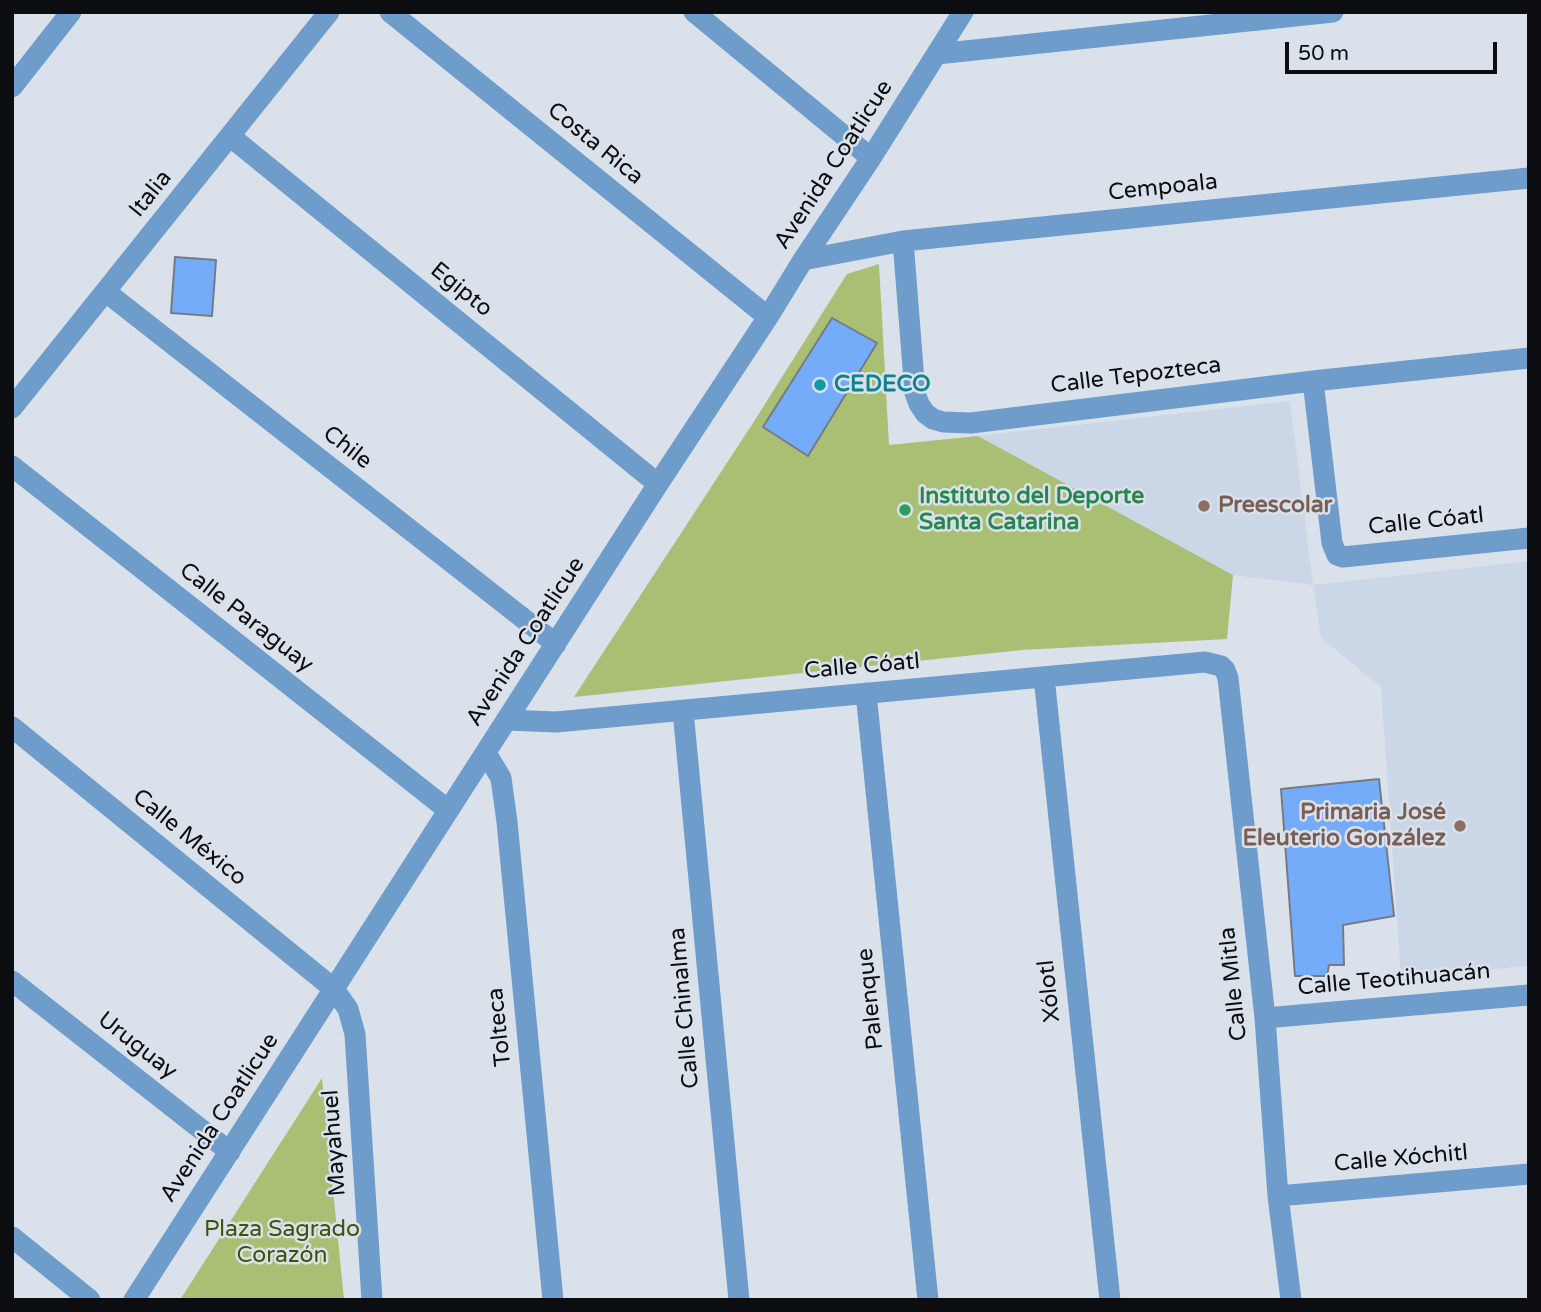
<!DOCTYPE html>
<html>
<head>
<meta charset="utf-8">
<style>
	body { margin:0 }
	#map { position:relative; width:1541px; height:1312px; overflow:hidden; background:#dae1eb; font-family:"Varela Round",sans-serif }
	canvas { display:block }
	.frame { position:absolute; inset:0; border:14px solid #0b0d10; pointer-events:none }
	.scale { position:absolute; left:1285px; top:42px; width:212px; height:32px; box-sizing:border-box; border:4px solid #0b0d10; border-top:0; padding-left:9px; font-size:21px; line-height:24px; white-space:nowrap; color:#0b0d10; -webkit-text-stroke:5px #dae1eb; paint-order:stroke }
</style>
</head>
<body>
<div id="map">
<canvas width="1541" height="1312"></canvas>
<div class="frame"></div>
<div class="scale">50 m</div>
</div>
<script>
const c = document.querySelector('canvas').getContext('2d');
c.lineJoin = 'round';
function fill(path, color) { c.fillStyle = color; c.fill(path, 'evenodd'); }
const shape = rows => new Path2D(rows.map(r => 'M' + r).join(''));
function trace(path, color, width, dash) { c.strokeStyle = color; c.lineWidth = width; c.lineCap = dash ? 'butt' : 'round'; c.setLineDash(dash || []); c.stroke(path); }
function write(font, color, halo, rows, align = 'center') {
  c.font = font + ' "Varela Round",sans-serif'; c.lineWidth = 5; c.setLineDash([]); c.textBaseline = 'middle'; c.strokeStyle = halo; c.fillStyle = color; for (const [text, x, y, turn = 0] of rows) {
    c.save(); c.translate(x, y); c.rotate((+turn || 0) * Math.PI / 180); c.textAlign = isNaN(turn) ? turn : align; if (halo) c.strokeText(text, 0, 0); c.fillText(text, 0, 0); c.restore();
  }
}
fill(shape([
	[1290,401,1313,585,1529,561,1529,966,1401,977,1381,687,1321,638,1313,585,1233,575,978,436]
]), '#cbd6e7');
fill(shape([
	[879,264,889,445,978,436,1233,575,1227,639,1022,650,574,697,753,423,847,274],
	[322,1078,344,1300,180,1300]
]), '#a9bf73');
const building = shape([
	[175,257,216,260,212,316,171,313,175,257],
	[832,318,877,343,808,456,763,427,832,318],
	[1379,779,1394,916,1343,925,1344,965,1329,965,1327,976,1295,976,1281,789,1379,779]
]);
fill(building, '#75acfa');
trace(building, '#757b84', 2);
trace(shape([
	[390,12,768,317],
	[694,12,871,158],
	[937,54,1333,12],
	[12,87,71,12],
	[231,137,658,484],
	[903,241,915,393,919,404,925,413,933,419,943,422,971,423,1313,381,1529,358],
	[803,260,903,241,1529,178],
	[106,292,556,644],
	[1313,381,1332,543,1337,555,1343,557,1529,538],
	[12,408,329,12],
	[12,466,448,810],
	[1044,677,1110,1300],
	[866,693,928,1300],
	[683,711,739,1300],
	[507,720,556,722,1205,662,1221,666,1225,670,1228,678,1265,1018,1278,1196,1291,1300],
	[12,727,334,989,348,1009,355,1034,372,1300],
	[486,753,501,778,507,822,553,1300],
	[12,981,230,1152],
	[1265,1018,1529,995],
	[1278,1196,1529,1174],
	[12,1237,90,1300],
	[134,1300,658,484,768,317,803,260,871,158,963,12]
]), '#6e9dcb', 21);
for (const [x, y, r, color] of [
	[820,385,7,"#0f9aa8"],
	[1204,506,7,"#8d6e63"],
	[905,510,7,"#2e9e5b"],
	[1460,826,7,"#8d6e63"]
]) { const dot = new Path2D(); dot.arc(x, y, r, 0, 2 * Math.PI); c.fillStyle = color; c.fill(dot); trace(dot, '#dae1eb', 2.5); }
write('23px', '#0b0d10', '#dae1eb', [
	["Costa Rica",595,144,39],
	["Avenida Coatlicue",834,165,-57],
	["Cempoala",1163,188,-6],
	["Italia",151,194,-51],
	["Egipto",461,290,39],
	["Calle Tepozteca",1136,376,-7],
	["Chile",347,448,38],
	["Calle Cóatl",1426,522,-6],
	["Calle Paraguay",246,618,38],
	["Avenida Coatlicue",526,642,-57],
	["Calle Cóatl",862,667,-5],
	["Calle México",189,838,39],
	["Calle Teotihuacán",1394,980,-5],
	["Calle Mitla",1234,984,-96],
	["Xólotl",1050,991,-96],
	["Palenque",871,999,-96],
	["Calle Chinalma",685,1008,-95],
	["Tolteca",500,1027,-96],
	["Uruguay",137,1046,38],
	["Avenida Coatlicue",220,1118,-57],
	["Mayahuel",335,1143,-94],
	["Calle Xóchitl",1401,1159,-5]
]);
write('bold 23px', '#0d838f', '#dae1eb', [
	["CEDECO",834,385]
], 'left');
write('bold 23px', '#27864d', '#dae1eb', [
	["Instituto del Deporte",919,497],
	["Santa Catarina",919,523]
], 'left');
write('bold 23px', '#785e54', '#dae1eb', [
	["Preescolar",1218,506],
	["Primaria José",1446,813,"right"],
	["Eleuterio González",1446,839,"right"]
], 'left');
write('23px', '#415106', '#dae1eb', [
	["Plaza Sagrado",282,1230],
	["Corazón",282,1256]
]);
</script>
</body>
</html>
